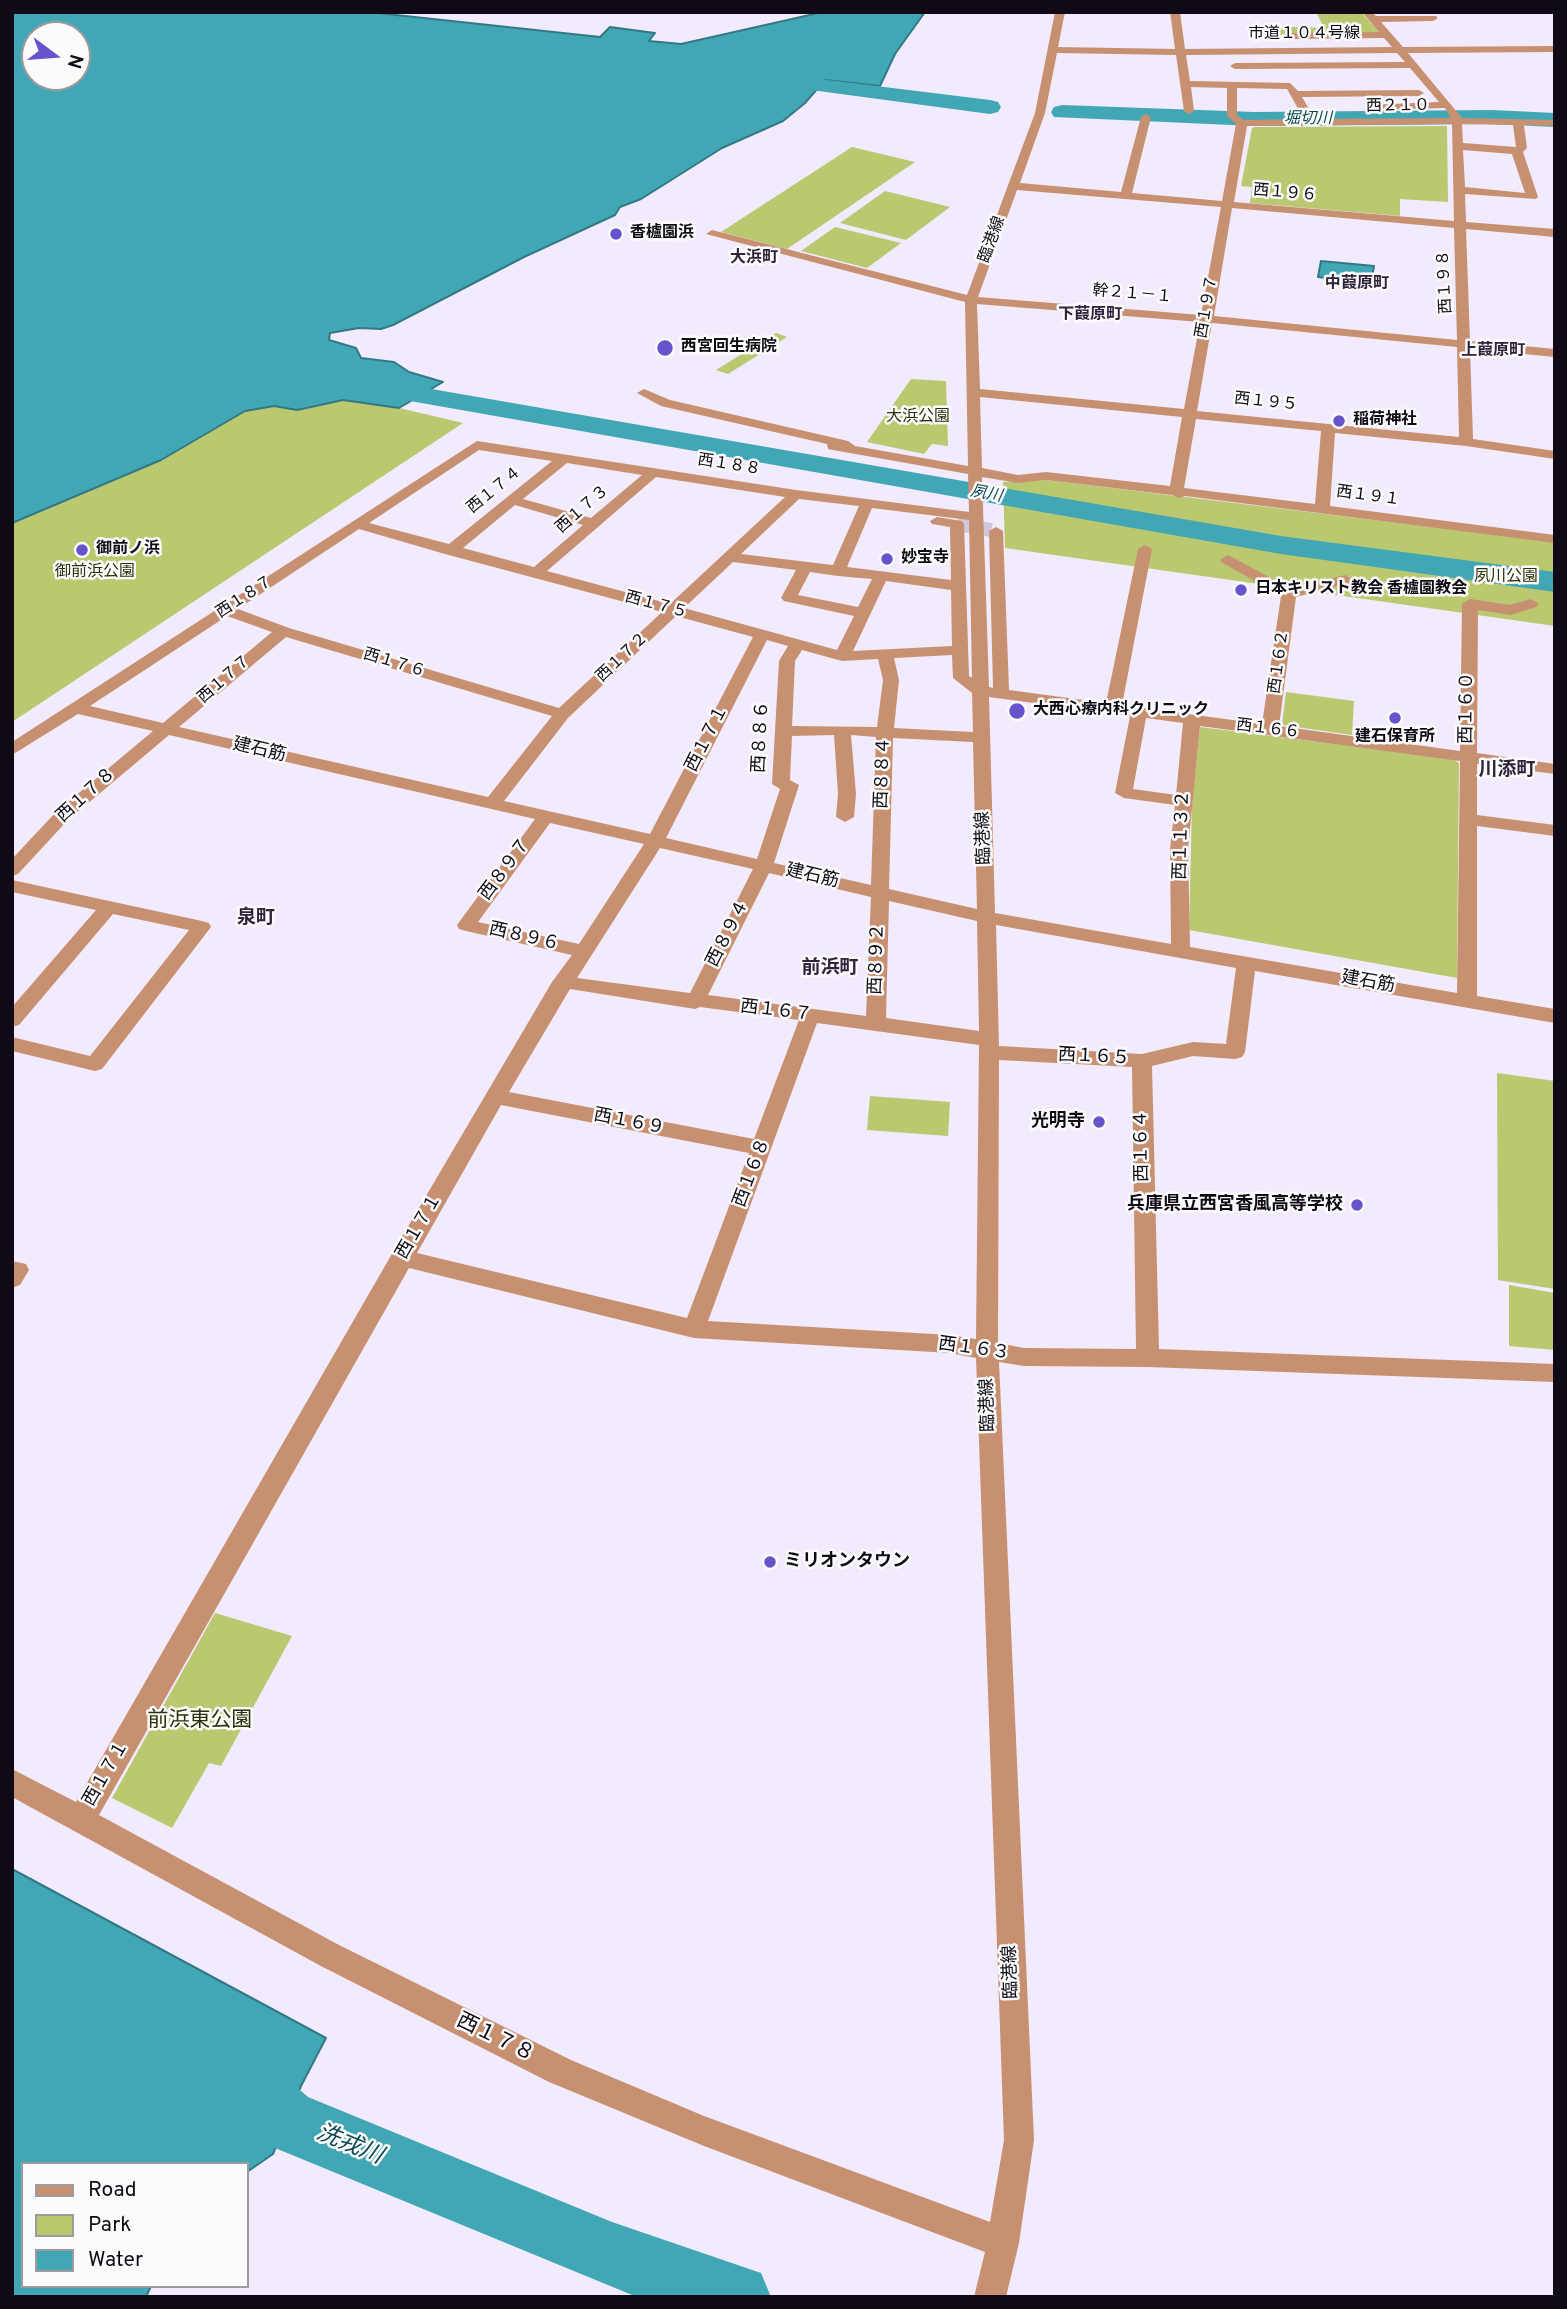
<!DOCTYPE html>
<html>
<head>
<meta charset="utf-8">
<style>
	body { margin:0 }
	#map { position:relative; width:1567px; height:2309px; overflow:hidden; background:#f2eafd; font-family:Overpass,sans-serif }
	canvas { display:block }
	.frame { position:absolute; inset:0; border:14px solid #0f0a15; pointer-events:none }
	.legend { position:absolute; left:21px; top:2162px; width:228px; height:126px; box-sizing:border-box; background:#fbfbfb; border:2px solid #9d9b9f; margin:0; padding:9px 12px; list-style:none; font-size:21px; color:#0f0a15 }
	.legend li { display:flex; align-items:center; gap:14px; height:35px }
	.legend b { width:35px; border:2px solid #9d9b9f }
	.north { position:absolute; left:21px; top:21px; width:70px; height:70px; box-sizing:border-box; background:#fbfbfb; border:2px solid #9d9b9f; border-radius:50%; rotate:106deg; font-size:19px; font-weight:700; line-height:28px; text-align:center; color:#0f0a15 }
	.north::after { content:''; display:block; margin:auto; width:24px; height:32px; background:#6753cc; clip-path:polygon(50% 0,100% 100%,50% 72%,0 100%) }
</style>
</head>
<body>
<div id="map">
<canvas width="1567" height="2309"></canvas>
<div class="frame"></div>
<ul class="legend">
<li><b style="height:9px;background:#c79171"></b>Road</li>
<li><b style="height:19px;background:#bac870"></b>Park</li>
<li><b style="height:19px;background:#42a7b5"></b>Water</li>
</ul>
<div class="north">N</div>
</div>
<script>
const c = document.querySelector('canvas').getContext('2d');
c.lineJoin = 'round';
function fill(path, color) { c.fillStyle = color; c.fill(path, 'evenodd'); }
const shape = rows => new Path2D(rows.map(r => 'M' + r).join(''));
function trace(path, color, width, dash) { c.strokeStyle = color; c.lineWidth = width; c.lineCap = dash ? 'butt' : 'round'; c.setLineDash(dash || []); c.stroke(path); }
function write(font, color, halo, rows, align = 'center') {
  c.font = font + ' Overpass,"Noto Sans JP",sans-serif'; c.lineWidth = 5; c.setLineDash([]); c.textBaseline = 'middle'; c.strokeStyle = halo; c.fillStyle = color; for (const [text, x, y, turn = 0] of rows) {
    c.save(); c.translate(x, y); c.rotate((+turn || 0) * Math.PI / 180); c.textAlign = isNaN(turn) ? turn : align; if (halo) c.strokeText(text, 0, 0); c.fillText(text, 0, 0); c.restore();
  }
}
fill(shape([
	[1316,12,1362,13,1381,34,1261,35,1258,26,1324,28],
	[1447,126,1448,202,1400,199,1400,216,1250,203,1252,187,1241,186,1252,128,1255,127],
	[852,147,915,162,787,249,721,232],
	[885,191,950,207,906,240,840,223],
	[835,227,901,243,867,268,801,251],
	[776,333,787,337,728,374,716,370],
	[911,379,946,381,948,446,932,444,924,454,867,442],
	[343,400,399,408,463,423,12,722,12,523,161,460,245,411,274,406,297,410],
	[1046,480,1555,542,1555,626,1005,548,1003,482],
	[1286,692,1354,701,1352,735,1282,725],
	[1200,727,1453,759,1459,763,1457,978,1189,930,1192,804],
	[1497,1073,1555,1081,1555,1289,1498,1280],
	[870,1096,950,1102,948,1136,867,1130],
	[1509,1285,1555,1293,1555,1350,1509,1346],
	[215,1613,292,1636,221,1766,209,1763,172,1828,112,1798]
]), '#bac870');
const water = shape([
	[12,12,368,12,600,37,610,27,655,33,649,41,681,44,823,12,925,12,895,54,880,86,825,80,805,103,783,121,722,148,641,199,620,207,615,215,524,257,393,325,381,329,359,328,330,333,329,340,356,348,361,358,394,362,409,372,443,382,399,408,343,400,297,410,274,406,245,411,161,460,12,523,12,12],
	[35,35,77,35,77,77,35,77,35,35],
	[1321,261,1374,266,1371,283,1318,277,1321,261],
	[12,1869,326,2038,301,2086,273,2154,247,2172,247,2164,23,2164,23,2286,151,2286,146,2297,12,2297,12,1869]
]);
fill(water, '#42a7b5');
trace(water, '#337885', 2);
fill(shape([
	[819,79,990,100,998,102,1001,107,998,112,990,114,811,90,808,85,811,80,819,79],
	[1062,105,1254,112,1492,110,1555,113,1555,127,1492,124,1254,126,1054,117,1051,112,1054,107,1062,105],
	[420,387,1281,536,1555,572,1555,592,1281,554,410,401,406,395,410,389,420,387],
	[241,2049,263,2058,308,2097,612,2222,761,2273,771,2297,637,2297,263,2143,219,2102,210,2080,219,2058,241,2049]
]), '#42a7b5');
trace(shape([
	[957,524,996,531]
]), '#d0c8da', 14, [14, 7]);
fill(shape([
	[1055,12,1065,12,1058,47,1175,49,1170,12,1180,12,1185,49,1392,47,1384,38,1292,39,1287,36,1292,33,1379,32,1362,12,1372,12,1376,16,1436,16,1438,18,1433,21,1381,22,1403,47,1555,46,1555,52,1408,53,1462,118,1555,120,1555,126,1524,125,1527,148,1523,152,1538,197,1536,199,1465,194,1466,222,1555,229,1555,237,1466,229,1470,341,1555,349,1555,357,1470,349,1473,439,1555,451,1555,459,1466,446,1335,433,1330,506,1555,535,1555,543,1185,496,1179,498,1172,495,1046,480,1018,483,982,477,989,687,993,688,989,531,996,527,1003,531,1009,690,1106,703,1138,549,1145,545,1152,549,1122,705,1262,724,1281,596,1223,563,1220,560,1228,555,1291,589,1345,575,1353,580,1350,583,1296,597,1279,726,1460,751,1462,604,1470,599,1510,605,1531,599,1539,604,1536,607,1511,615,1478,610,1477,753,1555,764,1555,774,1477,764,1477,815,1555,825,1555,836,1477,826,1477,996,1555,1009,1555,1023,1255,971,1245,1052,1242,1057,1235,1059,1193,1056,1152,1066,1159,1349,1555,1364,1555,1382,1148,1367,1024,1366,999,1362,1034,2140,1019,2243,1006,2297,974,2297,985,2252,704,2146,549,2082,319,1965,12,1797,12,1769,76,1802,393,1252,552,982,572,955,466,931,459,929,457,925,535,819,169,735,67,821,18,874,12,876,12,859,55,813,153,731,78,714,12,755,12,742,477,441,796,490,969,512,968,474,833,450,828,449,827,444,661,406,637,393,644,389,670,400,848,441,855,446,968,466,965,302,706,234,712,230,967,295,1035,113,1055,12],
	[1057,53,1176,55,1184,111,1189,114,1194,111,1191,87,1227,88,1227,116,1236,124,1222,201,1132,193,1151,117,1146,114,1141,117,1121,192,1020,183,1045,113,1057,53],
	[1397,53,1405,62,1235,63,1230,66,1235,69,1410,68,1439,102,1369,105,1365,106,1365,110,1445,108,1451,118,1315,119,1302,97,1419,96,1424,93,1419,90,1298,91,1290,83,1190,81,1186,55,1397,53],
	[1237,88,1287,89,1304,119,1244,120,1237,115,1237,88],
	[1452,124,1454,221,1234,202,1247,126,1452,124],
	[1462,124,1513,125,1516,147,1463,143,1462,124],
	[1463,150,1512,154,1525,193,1465,187,1463,150],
	[1017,190,1221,207,1201,315,978,297,1017,190],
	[1232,208,1454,228,1457,340,1214,316,1232,208],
	[977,304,1200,322,1184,409,980,389,977,304],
	[1212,323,1457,347,1459,437,1197,411,1212,323],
	[980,397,1182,417,1170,486,1046,472,1018,475,982,468,980,397],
	[1196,419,1321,431,1315,504,1184,488,1196,419],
	[479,450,552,461,449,544,369,523,479,450],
	[567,463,642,475,591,518,523,499,567,463],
	[656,477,785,497,670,604,547,571,656,477],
	[799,499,859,506,833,565,741,554,799,499],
	[515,505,583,525,534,567,463,548,515,505],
	[872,508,969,520,972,678,969,676,964,524,962,521,937,517,930,521,932,524,950,527,951,580,847,567,872,508],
	[359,529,445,554,662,612,559,708,289,628,238,609,359,529],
	[733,562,796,570,781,598,784,601,854,616,837,650,684,608,733,562],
	[810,572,838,576,872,579,858,607,798,595,810,572],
	[886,581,951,590,952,646,853,651,886,581],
	[227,616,272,632,163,723,90,706,227,616],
	[676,616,753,637,650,834,504,801,568,718,676,616],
	[286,637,552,716,488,797,179,727,286,637],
	[767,640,788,646,779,661,775,731,772,784,780,789,757,859,666,838,767,640],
	[802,650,842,661,878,659,883,680,877,727,792,726,795,661,802,650],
	[952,655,953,678,972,693,973,732,894,728,899,680,894,658,952,655],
	[989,697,1130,716,1115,793,1124,798,1175,805,1170,849,1171,944,995,913,989,697],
	[1146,718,1183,723,1176,795,1133,789,1146,718],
	[1200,726,1460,761,1457,993,1190,947,1188,849,1200,726],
	[834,735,838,794,836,817,845,822,854,817,856,794,851,735,876,737,871,885,774,863,799,785,790,780,792,736,834,735],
	[893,738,973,742,977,909,889,889,893,738],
	[550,823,644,844,579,944,478,922,550,823],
	[660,848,753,869,690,993,577,978,660,848],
	[769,873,871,897,866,1016,708,995,769,873],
	[889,901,977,921,979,1031,886,1018,889,901],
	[996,925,1236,968,1226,1044,1193,1042,1142,1054,999,1046,996,925],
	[570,989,695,1009,700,1007,799,1020,754,1139,509,1092,570,989],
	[817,1023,979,1045,976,1339,950,1335,708,1321,817,1023],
	[999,1060,1132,1067,1136,1349,1024,1348,998,1343,999,1060],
	[501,1105,749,1153,687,1318,417,1253,501,1105],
	[409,1268,694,1338,950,1353,976,1358,1004,2140,990,2222,704,2116,571,2060,339,1945,99,1815,409,1268],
	[12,880,202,921,209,923,211,927,102,1069,95,1071,12,1051,12,1037,90,1056,189,930,113,914,19,1025,12,1027,12,1007,96,910,12,892,12,880],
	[12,1261,26,1264,29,1270,20,1285,12,1288,12,1261]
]), '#c79171');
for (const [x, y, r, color] of [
	[616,234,7,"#6753cc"],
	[665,348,9,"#6753cc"],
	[1339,421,7,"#6753cc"],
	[82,550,7,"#6753cc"],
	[887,559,7,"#6753cc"],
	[1241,590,7,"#6753cc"],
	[1017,711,9,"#6753cc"],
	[1395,718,7,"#6753cc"],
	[1099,1122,7,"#6753cc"],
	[1357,1205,7,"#6753cc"],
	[770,1562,7,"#6753cc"]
]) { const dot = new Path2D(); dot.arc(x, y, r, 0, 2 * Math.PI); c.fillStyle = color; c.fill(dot); trace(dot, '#fbfbfb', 2.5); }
write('16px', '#0f0a15', '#fbfbfb', [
	["市道１０４号線",1304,35],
	["西２１０",1398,107,-1],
	["西１９６",1285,194,5],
	["臨港線",993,240,-70],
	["西１９８",1446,282,-93],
	["幹２１－１",1132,295,5],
	["西１９７",1208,307,-80],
	["西１９５",1266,403,6],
	["西１８８",729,466,9],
	["西１７４",495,491,-39],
	["西１９１",1368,497,8],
	["西１７３",583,510,-41],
	["西１８７",245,598,-33],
	["西１７５",656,606,15],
	["西１７２",623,658,-43],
	["西１６２",1280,662,-82],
	["西１７６",394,664,17],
	["西１７７",225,680,-41],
	["西１６６",1268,730,7]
]);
write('italic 16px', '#07464e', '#fbfbfb', [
	["堀切川",1308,120],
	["夙川",986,495,10]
]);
write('bold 16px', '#0f0a15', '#fbfbfb', [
	["香櫨園浜",630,234],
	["西宮回生病院",681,348],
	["稲荷神社",1353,421],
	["御前ノ浜",96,550],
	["妙宝寺",901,559],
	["日本キリスト教会 香櫨園教会",1255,590],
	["大西心療内科クリニック",1033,711],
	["建石保育所",1395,738,"center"]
], 'left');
write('bold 16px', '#2f243c', '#fbfbfb', [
	["大浜町",754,259],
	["中葭原町",1357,285],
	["下葭原町",1090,316],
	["上葭原町",1493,352]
]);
write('16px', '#2c3109', '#fbfbfb', [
	["大浜公園",918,418],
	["御前浜公園",95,573],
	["夙川公園",1506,578]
]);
write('18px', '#0f0a15', '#fbfbfb', [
	["西１６０",1468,708,-89],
	["西８８６",762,737,-87],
	["西１７１",708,739,-63],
	["建石筋",259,751,13],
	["西８８４",884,773,-88],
	["西１７８",87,796,-42],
	["西１１３２",1183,835,-88],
	["臨港線",985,838,-92],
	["西８９７",506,870,-53],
	["建石筋",812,877,13],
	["西８９４",729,934,-63],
	["西８９６",524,938,13],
	["西８９２",878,959,-88],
	["建石筋",1368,983,10],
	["西１６７",776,1012,7],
	["西１６５",1094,1058,3],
	["西１６９",629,1123,11],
	["西１６４",1143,1146,-91],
	["西１６８",753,1173,-69],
	["西１７１",420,1227,-60],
	["西１６３",974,1350,8],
	["臨港線",989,1405,-92],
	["西１７１",107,1774,-60],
	["臨港線",1012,1972,-92]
]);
write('bold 18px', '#0f0a15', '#fbfbfb', [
	["光明寺",1085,1122],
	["兵庫県立西宮香風高等学校",1343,1205],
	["ミリオンタウン",784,1562,"left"]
], 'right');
write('bold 19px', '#2f243c', '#fbfbfb', [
	["川添町",1507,771],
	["泉町",256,919],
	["前浜町",830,969]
]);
write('21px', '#2c3109', '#fbfbfb', [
	["前浜東公園",200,1722]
]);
write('21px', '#0f0a15', '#fbfbfb', [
	["西１７８",495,2039,26]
]);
write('italic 23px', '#07464e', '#fbfbfb', [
	["洗戎川",349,2146,22]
]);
</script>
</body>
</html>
